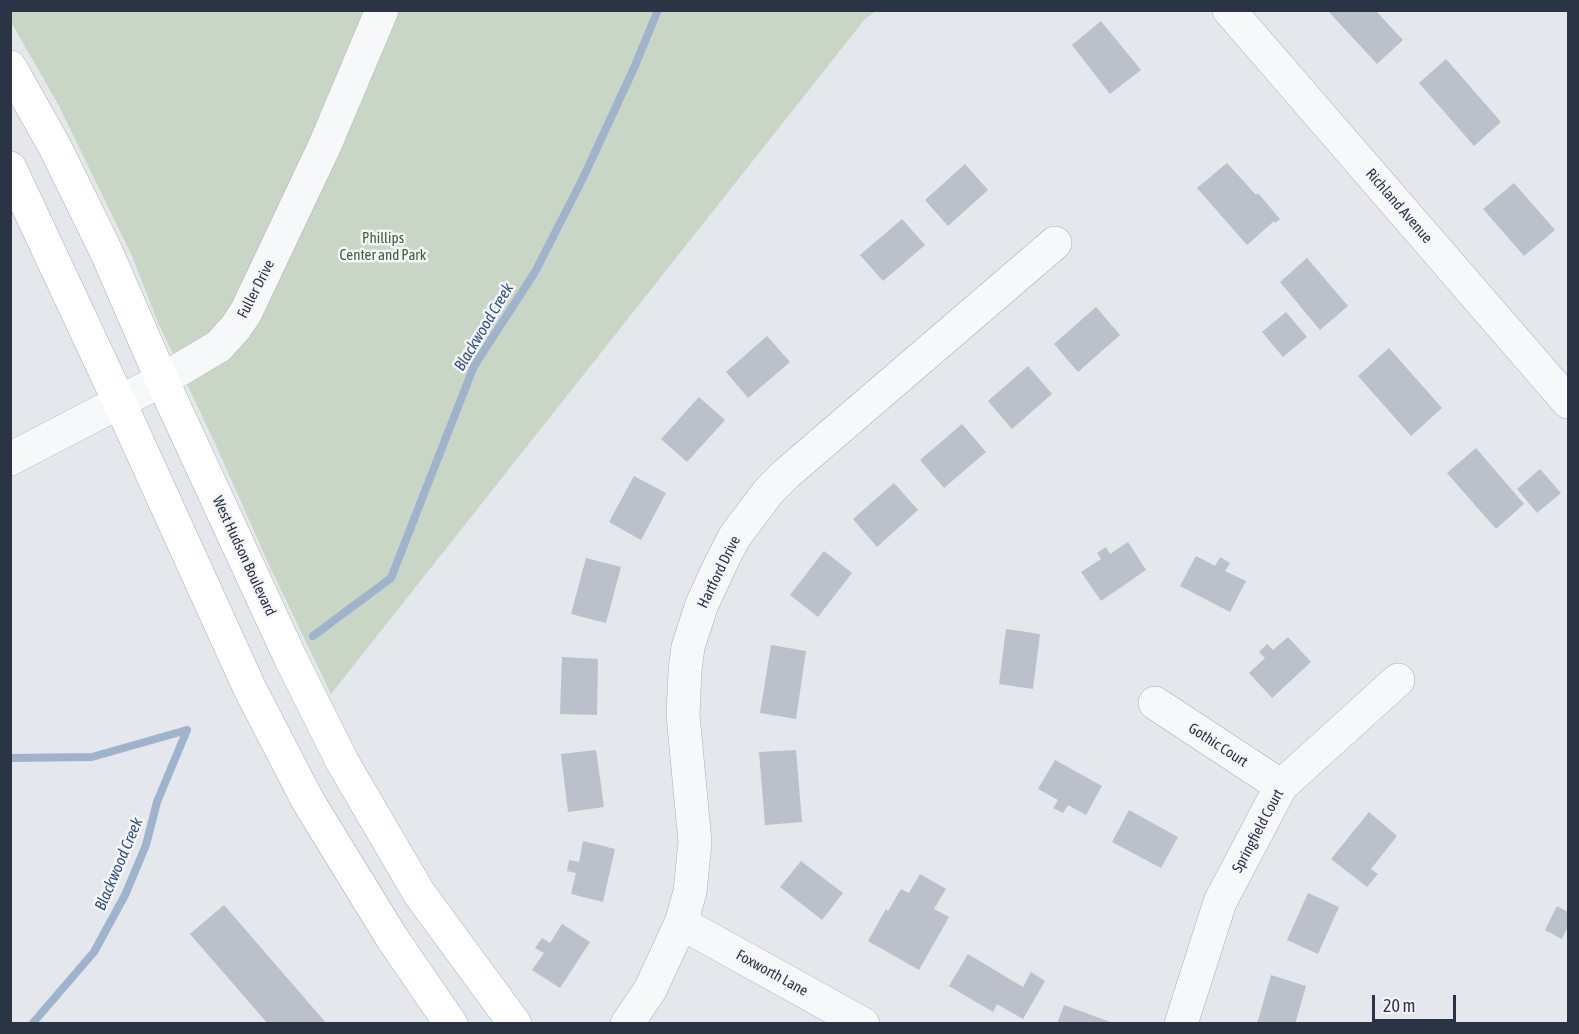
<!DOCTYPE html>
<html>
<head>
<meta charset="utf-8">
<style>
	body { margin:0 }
	#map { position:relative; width:1579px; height:1034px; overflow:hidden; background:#e4e7ec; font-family:"Asap Condensed",sans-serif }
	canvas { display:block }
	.frame { position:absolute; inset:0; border:12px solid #2b3445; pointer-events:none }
	.scale { position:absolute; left:1372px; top:995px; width:84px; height:27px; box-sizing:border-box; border:3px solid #2b3445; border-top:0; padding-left:8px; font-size:18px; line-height:21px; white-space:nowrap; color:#2b3445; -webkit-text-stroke:4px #f4f6f9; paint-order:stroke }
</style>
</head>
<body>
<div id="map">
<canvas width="1579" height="1034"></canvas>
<div class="frame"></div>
<div class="scale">20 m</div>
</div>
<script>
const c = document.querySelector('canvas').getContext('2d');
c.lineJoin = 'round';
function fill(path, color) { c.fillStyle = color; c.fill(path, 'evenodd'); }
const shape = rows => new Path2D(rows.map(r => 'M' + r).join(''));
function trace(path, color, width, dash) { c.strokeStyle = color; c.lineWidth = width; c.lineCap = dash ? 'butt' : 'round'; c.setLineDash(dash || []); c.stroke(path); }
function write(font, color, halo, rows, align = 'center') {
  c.font = font + ' "Asap Condensed",sans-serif'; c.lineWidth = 5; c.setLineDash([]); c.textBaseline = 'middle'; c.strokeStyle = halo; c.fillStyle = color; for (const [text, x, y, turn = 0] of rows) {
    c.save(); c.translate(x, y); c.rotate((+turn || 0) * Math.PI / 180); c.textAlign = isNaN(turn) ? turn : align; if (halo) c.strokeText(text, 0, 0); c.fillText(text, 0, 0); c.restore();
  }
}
fill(shape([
	[10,11,876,11,865,19,331,694,270,567,214,441,159,325,132,256,58,104,11,22]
]), '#c9d6c5');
trace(shape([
	[313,636,391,578,474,366,535,272,583,178,634,68,658,10],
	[10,758,92,757,187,730],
	[32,1024,94,952,125,895,146,845,157,802,187,730]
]), '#9fb4cc', 8);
fill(shape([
	[1327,10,1375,10,1403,40,1377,64],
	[1101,21,1141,70,1110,94,1072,45],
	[1446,59,1501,122,1474,146,1419,83],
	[1227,163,1256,195,1258,193,1280,219,1275,223,1274,221,1247,245,1197,188],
	[965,164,988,190,948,226,925,200],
	[1514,183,1555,230,1524,256,1483,209],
	[902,219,925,245,883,281,860,255],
	[1307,258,1348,306,1320,330,1280,282],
	[1096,307,1120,335,1078,372,1054,344],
	[1286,312,1307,337,1283,357,1262,332],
	[767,336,790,362,748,398,726,372],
	[1389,348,1442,408,1411,436,1358,376],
	[1028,366,1052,394,1012,429,988,401],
	[699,397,725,420,687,462,661,439],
	[962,424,986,452,944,488,920,460],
	[1476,448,1524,504,1496,529,1447,473],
	[1540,469,1561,493,1537,513,1517,489],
	[634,476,666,493,641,540,609,522],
	[894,483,918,510,877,547,853,519],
	[1128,542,1146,570,1101,601,1081,572,1101,559,1097,553,1106,547,1110,554],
	[824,551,852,573,818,617,790,595],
	[1196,556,1215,566,1220,557,1230,563,1225,571,1246,581,1230,612,1180,586],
	[586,558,621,567,606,623,571,614],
	[1006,629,1040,634,1033,689,999,684],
	[1288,637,1311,662,1272,698,1249,673,1265,658,1259,652,1267,644,1273,650],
	[771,645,806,651,796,719,760,713],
	[562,657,598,659,597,715,560,714],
	[596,750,604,807,568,812,561,754],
	[796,750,802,822,765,825,759,752],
	[1055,760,1102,786,1086,815,1068,805,1063,813,1053,808,1058,800,1038,789],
	[1129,810,1178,837,1161,868,1112,842],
	[1369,812,1397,836,1371,869,1378,874,1367,887,1331,859],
	[583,841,615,849,603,902,571,894,576,873,567,871,569,860,579,862],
	[801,861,843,893,822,920,780,887],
	[920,874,946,889,934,909,949,917,919,970,868,941,886,909,888,911,901,889,909,893],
	[1308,893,1339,907,1318,954,1287,940],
	[224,905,327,1024,268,1024,190,934],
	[1557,906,1568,912,1568,926,1562,939,1545,930],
	[562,924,590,942,560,988,532,970,544,953,535,948,542,938,550,943],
	[968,954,1023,987,1031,972,1045,981,1023,1019,997,1004,993,1012,949,986],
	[1271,975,1306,986,1295,1024,1257,1024],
	[1064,1005,1113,1023,1113,1024,1057,1024]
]), '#bbc0ca');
const minor = shape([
	[1229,10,1568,402],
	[10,459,162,380,219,346,236,327,246,312,325,145,382,10],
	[1155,703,1281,786],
	[681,923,863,1024],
	[627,1024,650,990,681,923,690,892,695,842,683,715,685,670,688,647,702,604,722,561,735,536,769,491,786,474,1055,243],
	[1181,1024,1220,902,1281,786,1398,680]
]);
const secondary = shape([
	[10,67,55,147,106,251,162,380,290,657,343,763,419,893,515,1024],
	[10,168,119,401,250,689,308,801,392,938,451,1024]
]);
trace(minor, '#a9aeb7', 34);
trace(secondary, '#a9aeb7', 34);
trace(minor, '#f7f8fa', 33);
trace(secondary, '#fff', 33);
write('15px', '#2b3445', '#f4f6f9', [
	["Richland Avenue",1399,206,49],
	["Fuller Drive",256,289,-63],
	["West Hudson Boulevard",244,556,65],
	["Hartford Drive",719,572,-64],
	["Gothic Court",1218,745,33],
	["Springfield Court",1258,831,-62],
	["Foxworth Lane",772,973,29]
]);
write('15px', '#3f6138', '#f4f6f9', [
	["Phillips",383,238],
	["Center and Park",383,255]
]);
write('italic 16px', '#34527a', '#f4f6f9', [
	["Blackwood Creek",484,327,-59],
	["Blackwood Creek",119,864,-67]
]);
</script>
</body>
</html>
